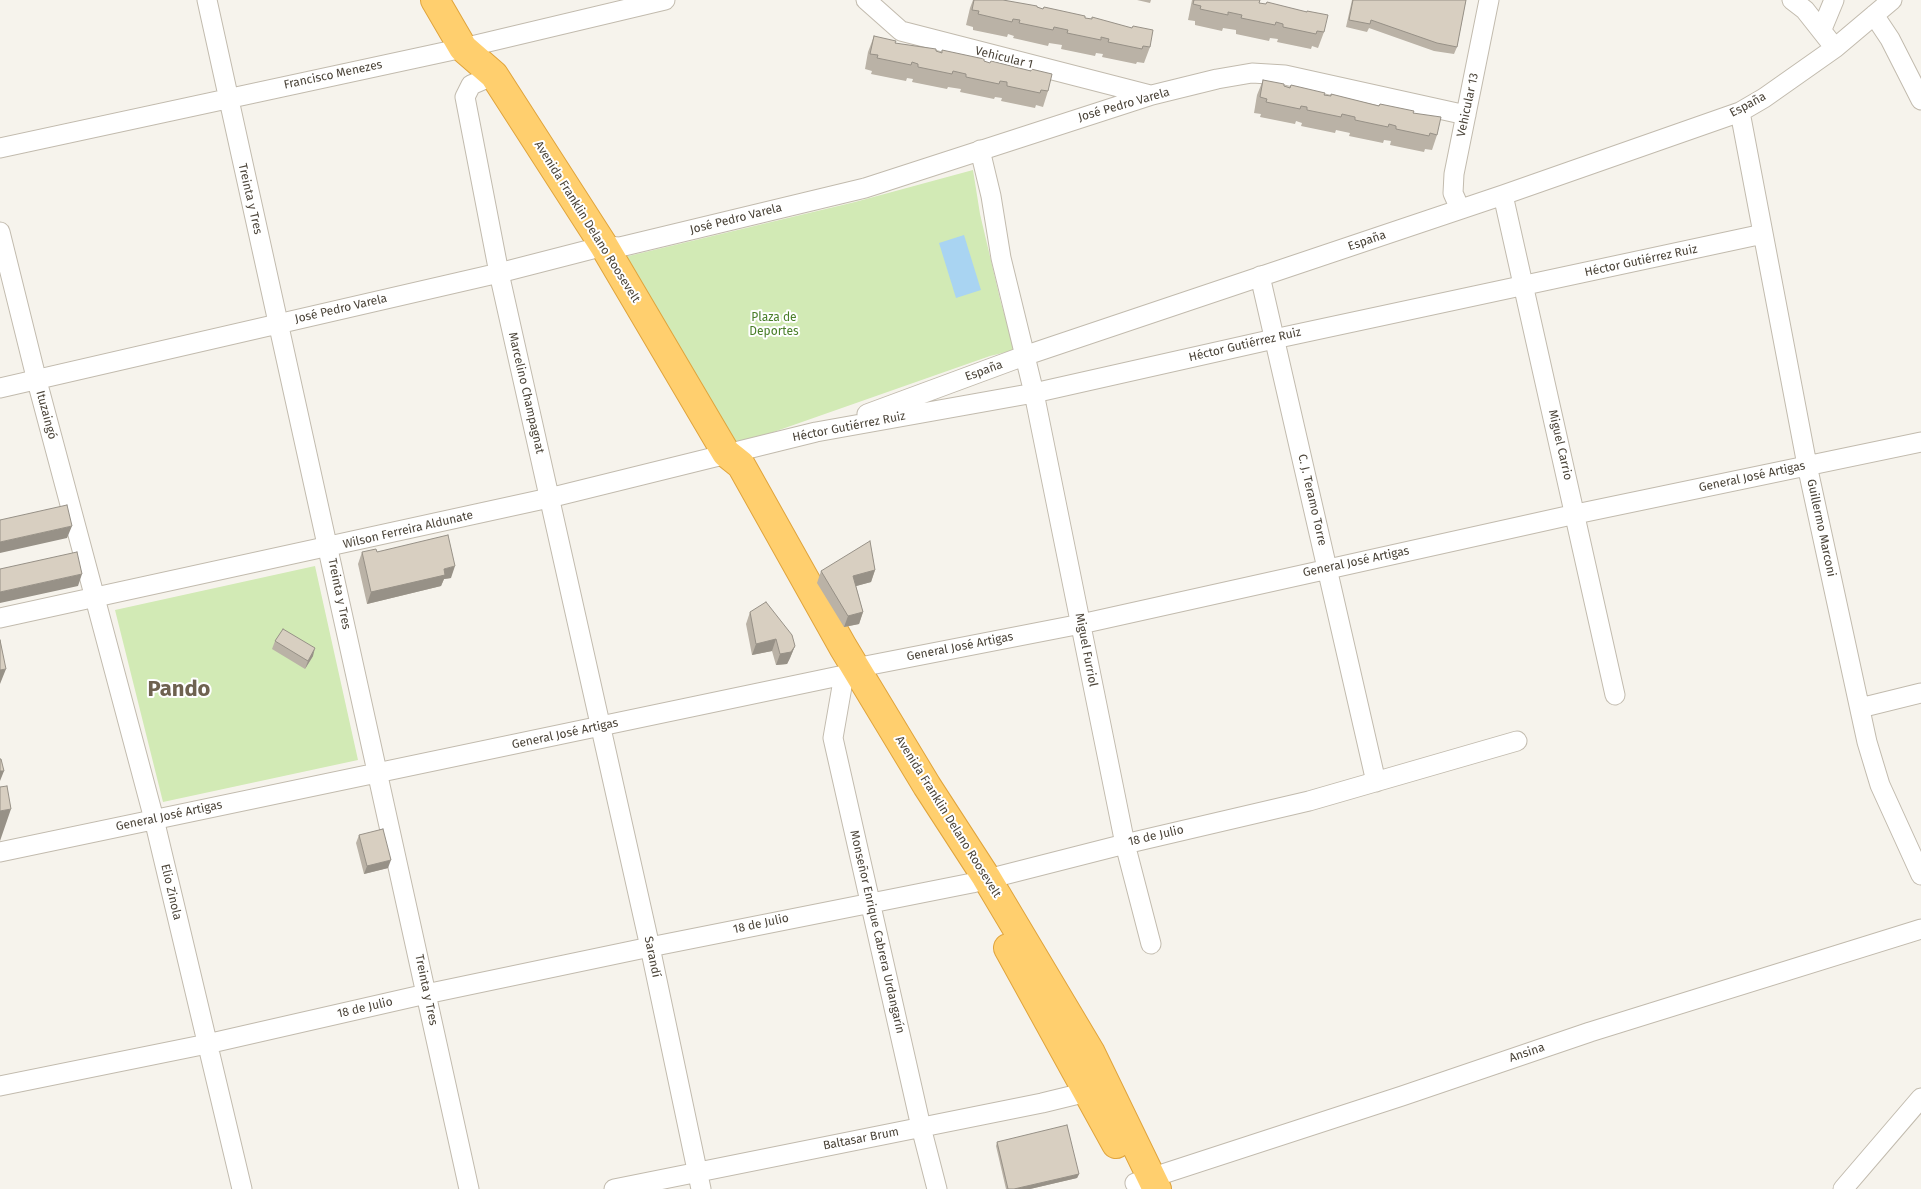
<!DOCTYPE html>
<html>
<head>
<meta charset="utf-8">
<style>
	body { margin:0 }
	canvas { display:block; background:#f6f3ec }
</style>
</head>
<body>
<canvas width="1921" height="1189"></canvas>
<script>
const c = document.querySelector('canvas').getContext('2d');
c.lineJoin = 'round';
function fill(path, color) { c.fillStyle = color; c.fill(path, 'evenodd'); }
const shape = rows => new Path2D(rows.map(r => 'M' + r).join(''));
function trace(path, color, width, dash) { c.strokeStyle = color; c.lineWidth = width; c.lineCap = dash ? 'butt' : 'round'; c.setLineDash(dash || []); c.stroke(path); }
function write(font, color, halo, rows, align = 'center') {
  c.font = font + ' "Fira Sans",sans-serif'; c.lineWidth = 4; c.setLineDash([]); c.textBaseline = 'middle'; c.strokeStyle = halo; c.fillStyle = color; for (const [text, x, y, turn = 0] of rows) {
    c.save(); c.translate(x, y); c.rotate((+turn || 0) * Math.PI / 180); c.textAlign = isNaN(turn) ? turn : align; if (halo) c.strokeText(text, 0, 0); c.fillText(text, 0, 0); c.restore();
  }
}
fill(shape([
	[973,170,980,214,1001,303,1015,350,990,356,728,448,616,259,855,202],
	[315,566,358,760,163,802,115,610]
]), '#d2eab5');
fill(shape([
	[964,235,981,290,956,298,939,243]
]), '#a9d4f2');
const street = shape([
	[207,0,469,1189],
	[866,0,901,31,1150,95],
	[1792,0,1805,10,1835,48],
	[1874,15,1890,39,1921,100],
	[1822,29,1834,0],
	[494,75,471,85,465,97,499,273,650,947,701,1189],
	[1740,112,1807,465,1867,742,1880,785,1921,875],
	[0,148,463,48,665,0],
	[980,150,991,196,1001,258,1034,393,1125,844,1151,944],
	[1503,195,1615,695],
	[1460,209,1453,193,1454,174,1489,0],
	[0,232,37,381,154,819,242,1189],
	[1260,276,1376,782],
	[0,388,499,273,604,246,620,247,865,188,1152,95,1217,79,1252,73,1285,75,1466,115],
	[867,414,1024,356,1503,195,1740,112,1764,98,1835,48,1892,0],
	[0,618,549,498,816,432,1034,393,1274,339,1763,234],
	[844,675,833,738,921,1127,937,1189],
	[1860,708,1921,693],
	[0,852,844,675,855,668,1081,624,1576,514,1921,442],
	[0,1086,207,1044,426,994,650,947,972,883,1125,844,1309,801,1517,741],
	[1135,1183,1402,1096,1590,1032,1921,929],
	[614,1189,1042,1103,1087,1092,1097,1087],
	[1843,1189,1921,1098]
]);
const highway = shape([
	[435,0,463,48,494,75,604,246,726,453,741,465,843,647,927,786,986,877,1091,1053,1157,1189],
	[1008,948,1116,1144]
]);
trace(street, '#c2bbae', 21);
trace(highway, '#e0a43c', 30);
trace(street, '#fff', 19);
trace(highway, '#ffcf6e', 28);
fill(shape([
	[973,0,1003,0,1043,9,1044,7,1085,18,1150,47,1144,63,1137,62,1136,64,1102,57,1103,54,1096,53,1095,56,1061,49,1062,45,1049,43,1048,46,1013,38,1014,36,1008,34,1007,37,973,30,973,27,966,25,970,8],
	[1137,0,1151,0,1150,3],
	[1192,0,1258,0,1259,3,1324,32,1318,48,1312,46,1311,49,1277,42,1278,39,1270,38,1269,41,1236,34,1236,30,1223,28,1222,31,1195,25,1195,21,1188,20],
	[1352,0,1466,0,1457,47,1454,54,1434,51,1369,28,1367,32,1346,27],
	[874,36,895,43,984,61,1048,91,1043,107,1036,105,1035,108,1001,101,1002,98,995,97,994,99,960,92,961,89,948,87,947,89,912,82,913,79,907,78,906,81,871,74,872,71,865,69,868,52],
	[1263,80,1284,86,1290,87,1291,85,1324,95,1379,106,1380,104,1413,113,1437,135,1432,150,1425,149,1424,152,1390,145,1391,141,1384,140,1383,143,1349,136,1350,133,1336,130,1335,133,1301,126,1302,123,1296,121,1295,124,1260,117,1261,114,1254,113,1257,95],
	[362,552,377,552,451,578,444,579,441,586,367,604,358,564],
	[875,570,871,582,856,586,863,612,859,624,844,627,817,583,821,571],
	[750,612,795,646,790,658,787,664,776,665,772,651,752,655,746,624],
	[275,641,313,656,305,669,272,649],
	[359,835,388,868,364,874,356,843],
	[997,1142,1079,1174,1077,1178,1030,1189,1006,1189,996,1146]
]), '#bab2a6');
fill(shape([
	[72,526,67,538,0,553,0,542],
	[455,566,451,578,444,579,441,586,367,604,371,592,444,569],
	[875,570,871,582,849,588,853,576],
	[82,574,78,586,0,603,0,592],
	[863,612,859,624,844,627,848,616],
	[776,639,772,651,752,655,756,644],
	[795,646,790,658,787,664,776,665,780,654],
	[315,648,313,656,305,669,308,661],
	[6,669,0,684,0,670],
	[0,771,4,771,0,781],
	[11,809,0,841,0,811],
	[391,860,388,868,364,874,367,866],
	[1079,1174,1077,1178,1030,1189,1014,1189]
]), '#979187');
const building = shape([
	[974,0,1003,0,1037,6,1037,7,1043,9,1044,7,1085,16,1085,18,1092,19,1092,17,1132,28,1133,26,1153,30,1150,47,1143,46,1142,49,1108,42,1109,39,1101,37,1101,40,1067,33,1068,30,1054,27,1053,30,1019,23,1020,20,1013,19,1012,22,978,14,979,11,972,10,974,0],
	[1194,0,1260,0,1259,3,1266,4,1267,2,1307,12,1307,11,1328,15,1324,32,1317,31,1316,34,1283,27,1283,24,1276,22,1275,25,1241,18,1242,15,1228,12,1228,15,1200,9,1201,6,1193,4,1194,0],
	[1353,0,1466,0,1457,47,1437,43,1371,20,1370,24,1349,20,1353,0],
	[874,36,896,41,895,43,936,49,936,51,942,53,942,50,984,59,984,61,990,63,991,61,1031,71,1031,69,1052,74,1048,91,1041,90,1040,93,1007,86,1007,82,1000,81,999,84,966,77,966,74,953,71,952,74,918,67,918,64,912,62,911,65,877,58,878,55,870,54,874,36],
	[1263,80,1284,84,1284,86,1290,88,1291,85,1325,93,1324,95,1331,96,1331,94,1379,106,1380,104,1414,111,1413,113,1441,117,1437,135,1430,133,1429,136,1396,129,1396,126,1389,124,1388,127,1355,120,1355,117,1342,114,1341,117,1307,110,1307,107,1301,106,1300,109,1266,102,1267,99,1260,97,1263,80],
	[67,505,72,526,0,542,0,520,67,505],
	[448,535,455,566,444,569,445,575,371,592,362,552,376,549,377,552,448,535],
	[870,541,875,570,853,576,863,612,848,616,821,571,870,541],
	[77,552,82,574,0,592,0,569,77,552],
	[766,602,792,635,795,646,791,652,780,654,776,639,756,644,750,612,766,602],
	[283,629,315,648,308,661,275,641,283,629],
	[0,640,6,669,0,670,0,640],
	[0,759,1,759,4,771,0,771,0,759],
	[7,786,11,809,0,811,0,787,7,786],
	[383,829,391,860,367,866,359,835,383,829],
	[1067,1125,1079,1174,1014,1189,1008,1189,997,1142,1067,1125]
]);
fill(building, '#d8cfc1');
trace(building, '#979187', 1);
write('12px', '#4b4439', '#fff', [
	["Vehicular 1",1004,58,14],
	["Francisco Menezes",333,75,-12],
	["José Pedro Varela",1124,105,-16],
	["Vehicular 13",1468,105,-78],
	["España",1748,105,-28],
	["Treinta y Tres",250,199,77],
	["José Pedro Varela",736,219,-14],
	["Avenida Franklin Delano Roosevelt",587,222,58],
	["España",1367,241,-19],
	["Héctor Gutiérrez Ruiz",1641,261,-12],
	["José Pedro Varela",341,309,-13],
	["Héctor Gutiérrez Ruiz",1245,345,-13],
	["España",984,371,-20],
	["Marcelino Champagnat",526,393,77],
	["Ituzaingó",46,415,75],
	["Héctor Gutiérrez Ruiz",849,427,-11],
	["Miguel Carrio",1560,445,77],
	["General José Artigas",1752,477,-12],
	["C. J. Teramo Torre",1312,500,77],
	["Guillermo Marconi",1821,528,78],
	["Wilson Ferreira Aldunate",408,530,-13],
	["General José Artigas",1356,562,-12],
	["Treinta y Tres",339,594,78],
	["General José Artigas",960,647,-11],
	["Miguel Furriol",1086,650,79],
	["General José Artigas",565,734,-12],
	["General José Artigas",169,816,-12],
	["Avenida Franklin Delano Roosevelt",948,817,58],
	["18 de Julio",1156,836,-13],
	["Elio Zinola",171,892,77],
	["18 de Julio",761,924,-12],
	["Monseñor Enrique Cabrera Urdangarín",877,932,77],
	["Sarandí",652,957,78],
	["Treinta y Tres",426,990,78],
	["18 de Julio",365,1008,-13],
	["Ansina",1527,1053,-19],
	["Baltasar Brum",861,1139,-11]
]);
write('12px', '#4a7f2a', '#fff', [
	["Plaza de",774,318],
	["Deportes",774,332]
]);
write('bold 22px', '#6e6250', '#fff', [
	["Pando",179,690]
]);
</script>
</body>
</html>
